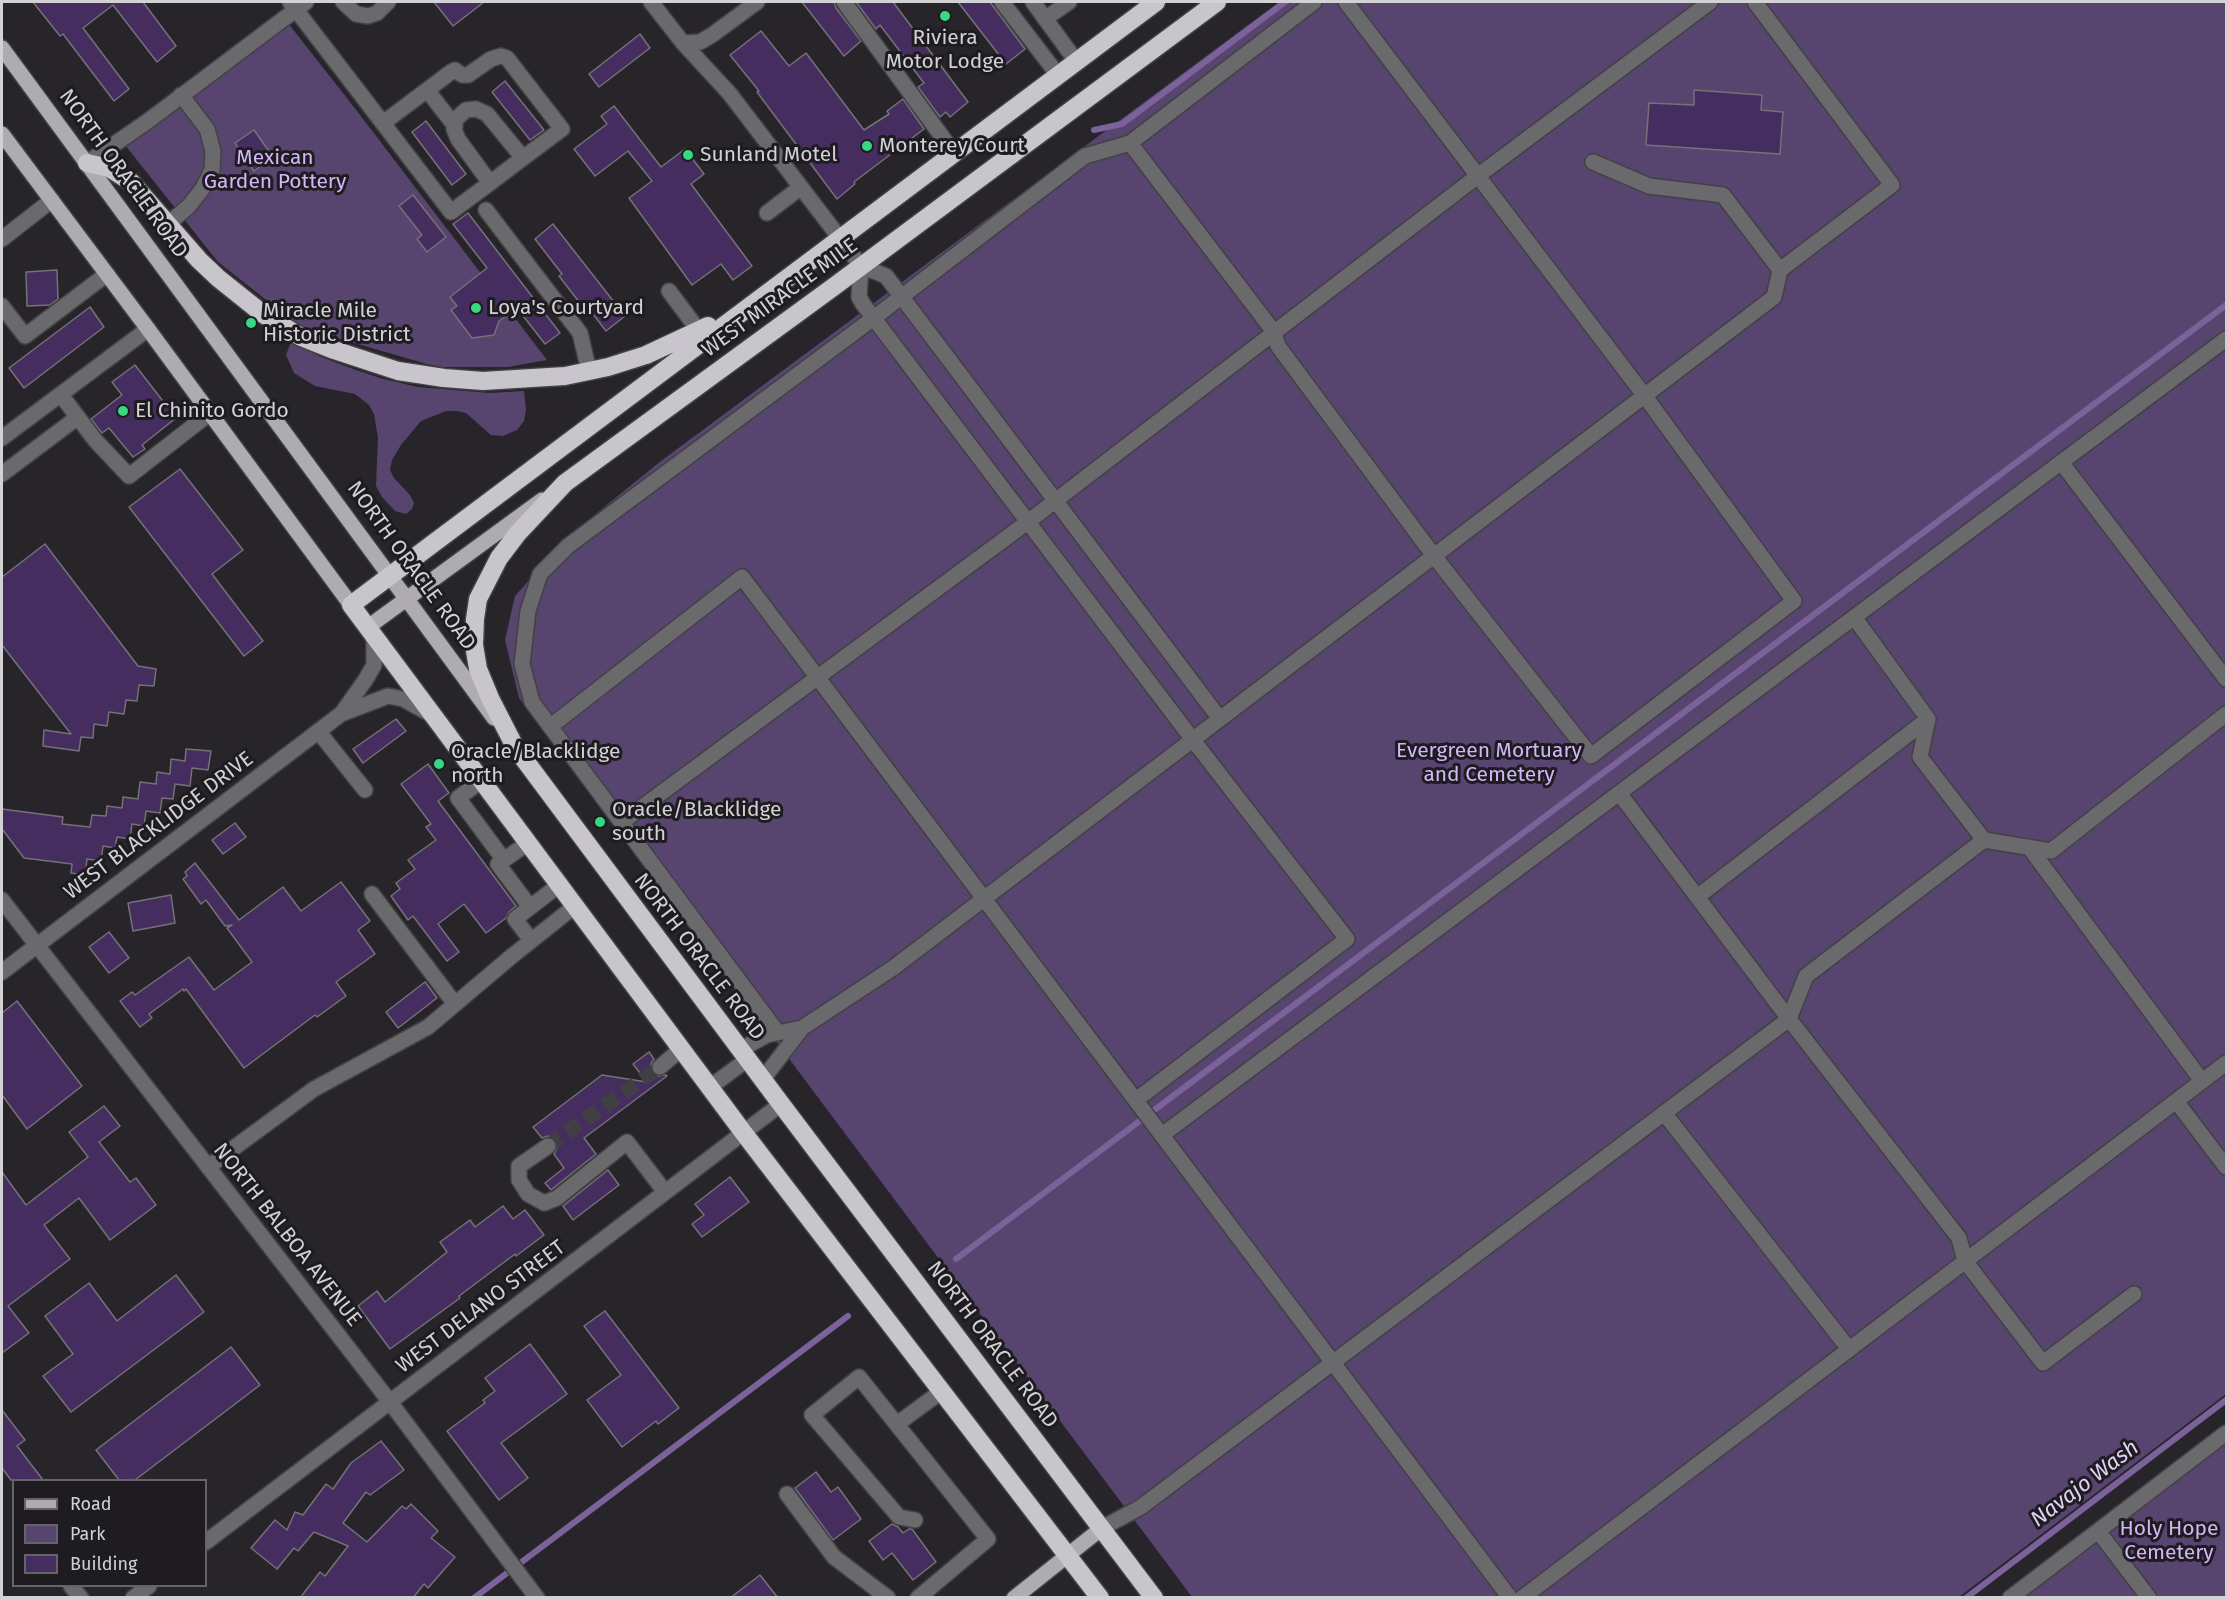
<!DOCTYPE html>
<html>
<head>
<meta charset="utf-8">
<style>
	body { margin:0 }
	#map { position:relative; width:2228px; height:1599px; overflow:hidden; background:#27252a; font-family:"Fira Sans",sans-serif }
	canvas { display:block }
	.frame { position:absolute; inset:0; border:3px solid #d2d1d4; pointer-events:none }
	.legend { position:absolute; left:12px; top:1479px; width:195px; height:108px; box-sizing:border-box; background:#1e1c20; border:2px solid #666468; margin:0; padding:8px 10px; list-style:none; font-size:18px; color:#d2d1d4 }
	.legend li { display:flex; align-items:center; gap:12px; height:30px }
	.legend b { width:30px; border:2px solid #666468 }
</style>
</head>
<body>
<div id="map">
<canvas width="2228" height="1599"></canvas>
<div class="frame"></div>
<ul class="legend">
<li><b style="height:8px;background:#aeacb0"></b>Road</li>
<li><b style="height:16px;background:#57446f"></b>Park</li>
<li><b style="height:16px;background:#452d60"></b>Building</li>
</ul>
</div>
<script>
const c = document.querySelector('canvas').getContext('2d');
c.lineJoin = 'round';
function fill(path, color) { c.fillStyle = color; c.fill(path, 'evenodd'); }
const shape = rows => new Path2D(rows.map(r => 'M' + r).join(''));
function trace(path, color, width, dash) { c.strokeStyle = color; c.lineWidth = width; c.lineCap = dash ? 'butt' : 'round'; c.setLineDash(dash || []); c.stroke(path); }
function write(font, color, halo, rows, align = 'center') {
  c.font = font + ' "Fira Sans",sans-serif'; c.lineWidth = 6; c.setLineDash([]); c.textBaseline = 'middle'; c.strokeStyle = halo; c.fillStyle = color; for (const [text, x, y, turn = 0] of rows) {
    c.save(); c.translate(x, y); c.rotate((+turn || 0) * Math.PI / 180); c.textAlign = isNaN(turn) ? turn : align; if (halo) c.strokeText(text, 0, 0); c.fillText(text, 0, 0); c.restore();
  }
}
fill(shape([
	[1279,2,2226,2,2226,1394,1959,1597,1192,1597,519,698,505,640,515,596,566,538,661,461],
	[284,18,357,111,547,360,508,367,443,367,427,364,302,328,218,262,121,140],
	[291,342,321,357,353,369,383,379,418,387,490,393,524,391,526,410,524,421,517,430,503,436,491,435,466,413,457,411,446,411,421,421,401,445,392,460,390,470,394,478,410,495,414,503,412,509,406,514,395,511,382,497,376,486,378,438,374,414,369,405,355,394,315,386,294,373,286,355],
	[2226,1426,2226,1597,2000,1597]
]), '#57446f');
trace(shape([
	[1094,130,1122,124,1285,2],
	[956,1259,2226,305],
	[474,1598,848,1316],
	[1966,1598,2226,1400]
]), '#7b629a', 6);
const building = shape([
	[33,2,143,2,176,46,157,62,113,5,83,28,129,89,114,101,63,34,60,36,33,2],
	[434,2,484,2,453,26,434,2],
	[802,2,834,2,836,8,861,41,844,56,802,2],
	[856,2,893,2,968,102,950,117,946,112,940,117,918,87,924,83,880,25,876,29,856,2],
	[958,2,990,2,1025,49,1006,64,958,2],
	[761,31,789,66,806,53,864,130,889,114,887,111,903,99,924,129,854,182,855,184,837,199,757,92,759,91,730,55,761,31],
	[640,34,650,48,599,87,589,74,640,34],
	[505,81,544,130,530,140,492,92,505,81],
	[1694,90,1762,95,1761,110,1783,112,1780,154,1646,145,1649,103,1694,105,1694,90],
	[614,106,661,167,685,149,704,174,691,184,752,266,733,280,721,264,692,285,629,198,652,181,628,151,595,176,574,149,607,124,601,116,614,106],
	[426,121,466,174,452,185,412,132,426,121],
	[254,130,273,157,254,171,235,143,254,130],
	[413,195,446,237,427,252,417,239,422,235,399,206,413,195],
	[468,213,560,333,545,344,517,308,499,321,494,335,472,338,451,310,457,306,450,297,487,268,453,224,468,213],
	[553,224,625,316,606,331,586,305,583,307,559,276,562,274,535,239,553,224],
	[57,270,58,299,50,305,27,306,26,272,57,270],
	[90,307,104,327,24,388,9,368,90,307],
	[135,365,176,418,142,445,145,449,133,457,109,428,102,433,91,419,122,395,112,382,135,365],
	[180,469,243,550,212,574,263,641,244,656,129,507,180,469],
	[45,544,138,666,156,669,154,686,139,685,137,701,126,700,124,714,109,712,107,726,94,724,93,738,81,737,79,751,43,746,44,730,71,734,2,645,2,577,45,544],
	[396,719,406,731,363,763,353,749,396,719],
	[186,749,211,751,208,770,192,768,190,786,175,784,173,799,162,798,160,813,146,811,144,826,132,824,130,839,117,837,115,848,103,846,101,861,87,859,85,875,71,873,72,864,24,858,2,829,2,809,63,817,62,824,90,827,92,815,106,816,107,806,122,808,123,797,138,799,140,782,156,784,157,772,170,774,171,759,185,761,186,749],
	[428,764,449,793,438,801,516,906,509,912,506,918,486,933,464,904,438,924,459,952,447,961,413,916,408,920,391,896,400,889,396,883,415,869,408,860,436,840,426,827,431,824,401,784,428,764],
	[235,823,246,837,223,854,212,840,235,823],
	[195,863,239,920,283,887,301,911,341,882,370,921,358,930,375,954,336,982,346,996,317,1017,315,1015,244,1068,186,989,184,991,183,989,149,1014,152,1018,140,1027,120,1001,132,992,135,995,189,957,214,990,252,962,227,928,232,925,225,926,206,900,201,904,183,879,187,876,185,872,195,863],
	[171,895,175,923,133,931,128,903,171,895],
	[109,932,129,958,109,973,89,947,109,932],
	[425,982,437,998,398,1028,386,1012,425,982],
	[17,1001,82,1086,27,1129,2,1095,2,1013,17,1001],
	[649,1052,654,1059,651,1064,652,1073,657,1076,666,1075,667,1076,584,1138,596,1154,551,1190,545,1183,564,1168,554,1154,558,1146,556,1140,548,1136,542,1138,533,1127,602,1075,647,1082,633,1064,649,1052],
	[104,1106,120,1126,99,1142,130,1182,136,1178,156,1205,110,1240,79,1198,44,1225,70,1259,8,1306,29,1333,2,1353,2,1172,26,1205,88,1157,69,1132,104,1106],
	[608,1170,619,1185,573,1220,563,1206,608,1170],
	[730,1177,749,1202,702,1237,692,1224,704,1215,695,1204,730,1177],
	[503,1206,513,1219,525,1210,544,1235,516,1256,515,1254,459,1296,460,1298,390,1349,358,1306,377,1291,385,1302,447,1252,440,1242,470,1220,475,1227,503,1206],
	[176,1275,204,1312,71,1412,43,1376,73,1354,45,1316,89,1283,117,1321,176,1275],
	[605,1311,679,1408,658,1424,656,1421,622,1447,587,1400,621,1375,584,1326,605,1311],
	[530,1344,567,1394,501,1443,528,1478,499,1500,447,1431,485,1403,483,1400,495,1391,485,1378,530,1344],
	[231,1347,260,1385,135,1480,119,1480,96,1450,231,1347],
	[2,1410,25,1440,17,1446,43,1480,11,1480,2,1468,2,1410],
	[381,1441,404,1470,370,1495,366,1492,343,1523,367,1542,402,1506,406,1509,411,1504,438,1531,431,1538,455,1557,428,1588,424,1584,413,1598,300,1598,320,1572,325,1576,348,1546,314,1532,298,1551,294,1548,277,1569,251,1548,275,1520,287,1530,295,1512,303,1515,326,1484,333,1489,351,1463,381,1441],
	[816,1472,831,1492,838,1487,861,1519,833,1540,795,1488,816,1472],
	[892,1524,898,1527,903,1533,909,1529,912,1529,936,1562,913,1580,892,1553,883,1560,869,1541,892,1524],
	[760,1575,778,1598,730,1598,760,1575]
]);
fill(building, '#452d60');
trace(building, '#747277', 1.5);
trace(shape([
	[548,1146,660,1067]
]), '#413f44', 15, [15, 8]);
const minor = shape([
	[290,2,451,212,490,183,523,158,487,114,476,109,466,110,456,119,454,129,458,139,490,183],
	[343,2,356,14,368,16,377,13,388,2],
	[651,2,683,43,730,94,861,266],
	[844,2,954,153],
	[1002,2,1058,75],
	[1033,2,1076,61],
	[1755,2,1892,185,1780,270],
	[1045,19,1069,2],
	[683,43,700,42,712,35,757,2],
	[427,90,455,126],
	[383,123,451,72,455,70,462,75,468,75,491,59,501,56,507,58,562,129,523,158],
	[1130,143,1274,332,1278,346,1434,556,1591,756,1794,601,1644,395,1346,2],
	[87,163,148,121,306,2],
	[486,210,580,333,589,371],
	[767,213,801,187],
	[168,224,189,206,203,188,212,170,213,151,207,129,181,95],
	[2,239,52,200],
	[669,291,699,331],
	[2,306,25,336,107,274],
	[61,395,95,440,129,476,210,413],
	[2,438,148,329],
	[2061,462,2226,679],
	[2,474,78,417],
	[1854,617,1928,719,1920,757,1984,840],
	[342,713,366,679,374,665,374,636],
	[551,726,742,577,1510,1598],
	[318,731,365,790],
	[482,780,458,798,504,860],
	[1619,793,1789,1019,1959,1238,1965,1261,2043,1363,2134,1294],
	[622,822,1029,521,1479,175,1710,2],
	[528,843,498,864,530,907],
	[2029,847,2202,1081],
	[372,894,455,1004],
	[1697,897,1928,719],
	[2,900,390,1402,537,1598],
	[531,940,515,919,559,885],
	[2,972,341,714,388,696,403,699,430,714],
	[802,1028,893,968,1774,297,1780,270,1723,195,1649,186,1593,162],
	[778,1033,532,702,522,664,528,611,540,574,568,546,875,317,1085,156,1130,143,1314,2],
	[740,1050,767,1035,802,1028,763,1079],
	[660,1067,681,1049],
	[710,1087,748,1059],
	[1136,1100,1347,939,1193,740,863,304,859,297,861,266,886,276,1220,719],
	[2176,1101,2226,1167],
	[1664,1113,1849,1349],
	[1162,1135,2226,339],
	[548,1146,519,1166,519,1180,528,1194,544,1203,557,1198,627,1142,665,1192],
	[208,1167,314,1089,428,1027,512,956,575,906],
	[897,1424,942,1391],
	[787,1494,834,1557,888,1598],
	[915,1520,899,1517,812,1415,859,1377,988,1539,918,1598],
	[1102,1528,1141,1507,1789,1019,1806,976,1984,840,2051,851,2226,714],
	[206,1542,781,1104],
	[71,1586,81,1598],
	[133,1598,149,1586],
	[1522,1598,2226,1063],
	[2010,1598,2098,1531],
	[2149,1598,2098,1531,2226,1433]
]);
const major = shape([
	[2,48,494,718],
	[2,134,148,329,351,605],
	[368,627,542,500],
	[1014,1598,1102,1528]
]);
const highway = shape([
	[87,163,109,168,131,182,199,260,218,278,263,314,301,337,331,349,398,371,444,378,483,381,565,376,608,367,646,355,708,326],
	[1100,1598,743,1132,351,605,1156,2],
	[1154,1598,781,1104,515,747,490,698,478,669,474,645,475,619,478,599,499,558,518,533,565,483,832,288,1217,2]
]);
trace(minor, '#424145', 18);
trace(major, '#424145', 18);
trace(highway, '#424145', 21);
trace(minor, '#6a696b', 15);
trace(major, '#aeacb0', 15);
trace(highway, '#c8c6cc', 18);
for (const [x, y, r, color] of [
	[945,16,6,"#36d881"],
	[867,146,6,"#36d881"],
	[688,155,6,"#36d881"],
	[476,308,6,"#36d881"],
	[251,323,6,"#36d881"],
	[123,411,6,"#36d881"],
	[439,764,6,"#36d881"],
	[600,822,6,"#36d881"]
]) { const dot = new Path2D(); dot.arc(x, y, r, 0, 2 * Math.PI); c.fillStyle = color; c.fill(dot); trace(dot, '#1e1c20', 2); }
write('21px', '#d2d1d4', '#1e1c20', [
	["Riviera",945,38,"center"],
	["Motor Lodge",945,62,"center"],
	["Monterey Court",879,146],
	["Sunland Motel",700,155],
	["Loya's Courtyard",488,308],
	["Miracle Mile",263,311],
	["Historic District",263,335],
	["El Chinito Gordo",135,411],
	["Oracle/Blacklidge",451,752],
	["north",451,776],
	["Oracle/Blacklidge",612,810],
	["south",612,834]
], 'left');
write('21px', '#d2b6f7', '#1e1c20', [
	["Mexican",275,158],
	["Garden Pottery",275,182],
	["Evergreen Mortuary",1489,751],
	["and Cemetery",1489,775],
	["Holy Hope",2169,1529],
	["Cemetery",2169,1553]
]);
write('21px', '#d2d1d4', '#1e1c20', [
	["NORTH ORACLE ROAD",123,174,54],
	["WEST MIRACLE MILE",780,298,-36],
	["NORTH ORACLE ROAD",411,566,54],
	["WEST BLACKLIDGE DRIVE",159,826,-37],
	["NORTH ORACLE ROAD",699,957,53],
	["NORTH BALBOA AVENUE",287,1235,52],
	["WEST DELANO STREET",481,1307,-37],
	["NORTH ORACLE ROAD",992,1345,53]
]);
write('italic 22px', '#e0d2f4', '#1e1c20', [
	["Navajo Wash",2085,1484,-37]
]);
</script>
</body>
</html>
